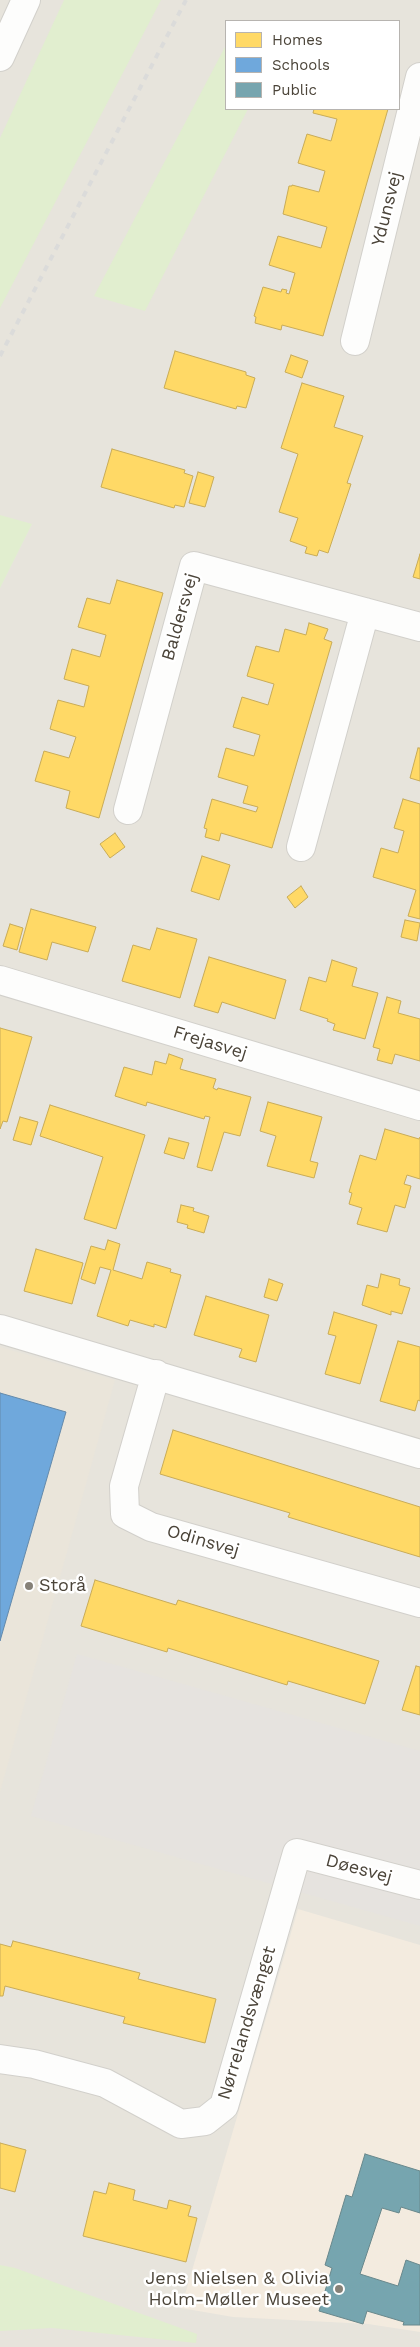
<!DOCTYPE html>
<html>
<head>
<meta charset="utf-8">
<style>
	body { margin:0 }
	#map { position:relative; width:420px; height:2347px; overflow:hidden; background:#f4f2ee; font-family:"Work Sans",sans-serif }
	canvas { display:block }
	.legend { position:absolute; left:225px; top:20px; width:175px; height:90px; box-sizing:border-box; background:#fff; border:1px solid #b7b4b0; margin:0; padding:6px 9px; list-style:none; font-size:15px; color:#4b4439 }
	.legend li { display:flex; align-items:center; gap:10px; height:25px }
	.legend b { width:25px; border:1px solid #b7b4b0 }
</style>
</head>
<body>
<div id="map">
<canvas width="420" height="2347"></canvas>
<ul class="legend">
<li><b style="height:14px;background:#ffd966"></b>Homes</li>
<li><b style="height:14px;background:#6fa8dc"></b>Schools</li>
<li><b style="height:14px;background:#76a5af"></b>Public</li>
</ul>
</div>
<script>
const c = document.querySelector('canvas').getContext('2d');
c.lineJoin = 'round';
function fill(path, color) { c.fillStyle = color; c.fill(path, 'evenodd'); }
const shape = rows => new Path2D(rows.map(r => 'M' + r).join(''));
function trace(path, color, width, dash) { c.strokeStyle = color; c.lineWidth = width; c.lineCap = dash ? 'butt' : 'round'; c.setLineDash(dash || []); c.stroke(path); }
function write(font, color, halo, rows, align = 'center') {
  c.font = font + ' "Work Sans",sans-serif'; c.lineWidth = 5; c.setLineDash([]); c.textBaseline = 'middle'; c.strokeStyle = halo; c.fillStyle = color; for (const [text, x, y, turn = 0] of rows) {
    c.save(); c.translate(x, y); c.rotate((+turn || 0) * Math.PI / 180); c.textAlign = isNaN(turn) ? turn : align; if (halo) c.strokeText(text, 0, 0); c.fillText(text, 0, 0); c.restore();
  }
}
fill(shape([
	[0,0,420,0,420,2347,0,2347],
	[226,21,399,21,399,109,226,109]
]), '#e7e4dc');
fill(shape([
	[298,1909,420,1945,420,2332,368,2324,233,2317,181,2308]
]), '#f3ebdf');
fill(shape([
	[0,1347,115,1380,0,1792]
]), '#eae5da');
fill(shape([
	[64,0,161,0,0,308,0,138],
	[226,45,226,109,248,109,145,311,94,296],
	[0,515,32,524,0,588],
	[0,2265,15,2268,197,2334,196,2343,52,2328,0,2331]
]), '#e1eecf');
fill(shape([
	[77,1654,420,1751,420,1926,31,1816]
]), '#e6e3df');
const homes = shape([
	[314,109,388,109,323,336,282,325,281,330,255,323,256,317,254,316,263,287,281,292,282,289,287,290,286,293,289,294,295,273,269,265,278,236,321,248,327,227,283,214,289,186,292,186,292,185,319,192,325,171,298,163,307,134,331,141,337,119,313,113,314,109],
	[175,351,246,372,246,375,255,378,246,408,237,406,236,409,164,388,175,351],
	[291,355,308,361,302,378,285,372,291,355],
	[302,383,344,396,334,427,363,436,347,483,351,484,328,553,319,550,317,556,305,553,307,547,290,541,298,518,279,512,298,454,281,448,302,383],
	[112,449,185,470,184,473,193,476,184,507,175,505,174,508,101,487,112,449],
	[198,472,214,477,205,507,189,503,198,472],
	[420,554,420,579,413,577,420,554],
	[117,580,163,593,99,818,66,808,70,791,35,781,44,751,69,758,76,737,50,729,58,700,84,707,89,686,64,679,72,649,100,657,106,635,78,627,87,598,110,604,117,580],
	[309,623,328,629,324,639,332,642,272,848,221,833,219,841,205,837,207,829,204,828,212,799,256,812,258,807,243,803,248,786,218,777,226,748,254,756,260,735,233,727,242,697,268,705,274,684,247,676,256,646,279,652,285,629,306,635,309,623],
	[418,748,420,748,420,781,410,778,418,748],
	[403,799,420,804,420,919,408,916,416,890,373,877,381,848,398,853,404,831,394,828,403,799],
	[115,833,125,847,110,858,100,844,115,833],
	[202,856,230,865,219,900,191,891,202,856],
	[301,886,308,897,295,908,287,897,301,886],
	[31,909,96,927,88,952,52,942,47,960,19,952,31,909],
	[405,920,420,923,417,941,401,937,405,920],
	[10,924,23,928,17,950,3,946,10,924],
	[157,928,197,939,180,998,122,981,133,945,150,950,157,928],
	[209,957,286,980,275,1019,222,1002,218,1013,194,1006,209,957],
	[332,960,357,968,352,986,378,993,365,1039,333,1030,335,1024,327,1021,328,1019,300,1010,309,977,326,982,332,960],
	[387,997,401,1001,398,1013,420,1019,420,1061,395,1054,392,1064,377,1060,380,1049,373,1047,387,997],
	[0,1028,32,1037,7,1122,3,1121,0,1129,0,1028],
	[169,1054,183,1059,180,1069,216,1079,213,1088,217,1090,218,1088,251,1097,240,1136,224,1132,212,1171,197,1167,210,1117,205,1116,204,1119,147,1102,146,1106,115,1096,124,1067,152,1075,155,1061,166,1064,169,1054],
	[268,1102,322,1117,310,1161,318,1163,314,1178,267,1166,276,1136,260,1131,268,1102],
	[50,1105,145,1135,116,1229,84,1219,103,1157,40,1136,50,1105],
	[20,1117,38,1122,31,1145,13,1140,20,1117],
	[385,1129,419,1139,420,1137,420,1179,407,1175,404,1184,411,1186,405,1208,395,1205,387,1232,357,1224,362,1208,349,1204,352,1193,349,1192,360,1155,376,1160,385,1129],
	[169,1138,189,1143,184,1159,164,1153,169,1138],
	[181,1205,194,1208,193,1211,209,1216,204,1233,187,1228,188,1225,177,1222,181,1205],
	[108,1240,120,1244,113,1270,142,1279,147,1262,171,1269,170,1272,181,1275,166,1328,154,1324,154,1327,130,1320,128,1326,97,1316,111,1270,100,1267,95,1284,81,1279,91,1246,105,1250,108,1240],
	[36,1249,83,1263,72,1304,24,1291,36,1249],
	[381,1274,400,1279,399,1285,410,1288,402,1314,391,1311,391,1315,362,1305,367,1285,378,1288,381,1274],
	[269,1279,283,1284,277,1301,264,1297,269,1279],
	[206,1296,269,1315,256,1362,239,1357,242,1349,194,1335,206,1296],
	[334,1312,377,1325,360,1384,325,1374,336,1336,328,1334,334,1312],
	[398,1341,420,1347,420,1401,418,1400,415,1411,380,1401,398,1341],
	[173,1430,420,1507,420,1557,288,1517,290,1513,160,1474,173,1430],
	[95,1580,176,1605,178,1600,379,1661,365,1704,288,1681,287,1685,168,1648,167,1652,81,1626,95,1580],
	[416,1666,420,1667,420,1715,402,1710,416,1666],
	[13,1941,140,1973,138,1979,216,1999,205,2043,123,2023,125,2017,5,1986,3,1996,0,1996,0,1944,11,1947,13,1941],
	[0,2143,26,2150,15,2192,0,2188,0,2143],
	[109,2183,135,2190,133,2200,167,2209,169,2200,191,2206,188,2216,197,2218,186,2262,83,2236,94,2191,106,2194,109,2183]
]);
fill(homes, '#ffd966');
trace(homes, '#c9ac58', 1);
const schools = shape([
	[0,1393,66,1412,0,1641,0,1393]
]);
fill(schools, '#6fa8dc');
trace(schools, '#648aab', 1);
const public = shape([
	[365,2154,420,2171,420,2213,401,2207,399,2213,382,2208,360,2274,398,2286,406,2260,420,2265,420,2325,403,2325,404,2322,367,2311,363,2324,319,2311,332,2268,325,2265,346,2195,352,2197,365,2154]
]);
fill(public, '#76a5af');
trace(public, '#69888c', 1);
const minor = shape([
	[0,57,26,0],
	[355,341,420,77],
	[128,810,194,566,420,627],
	[301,847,365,612],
	[0,980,420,1106],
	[0,1329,420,1454],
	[156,1374,124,1486,125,1514,151,1527,420,1603],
	[0,2059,34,2064,105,2083,181,2124,205,2121,224,2106,297,1853,420,1885]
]);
trace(minor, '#d2d0cb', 30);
trace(minor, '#fdfdfc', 28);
trace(shape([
	[0,356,186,0]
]), '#dbdbda', 4, [6, 6]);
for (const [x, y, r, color] of [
	[29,1586,5,"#868178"],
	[339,2289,5,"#868178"]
]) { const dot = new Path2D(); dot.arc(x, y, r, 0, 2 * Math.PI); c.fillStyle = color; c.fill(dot); trace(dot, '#fff', 2); }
write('18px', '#4b4439', '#fff', [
	["Ydunsvej",387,209,-76],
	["Baldersvej",180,617,-74],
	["Frejasvej",210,1043,17],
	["Odinsvej",203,1541,16],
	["Døesvej",359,1869,15],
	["Nørrelandsvænget",247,2023,-73]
]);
write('18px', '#4b4439', '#fff', [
	["Storå",39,1586],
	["Jens Nielsen & Olivia",329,2279,"right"],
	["Holm-Møller Museet",329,2300,"right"]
], 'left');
</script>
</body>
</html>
